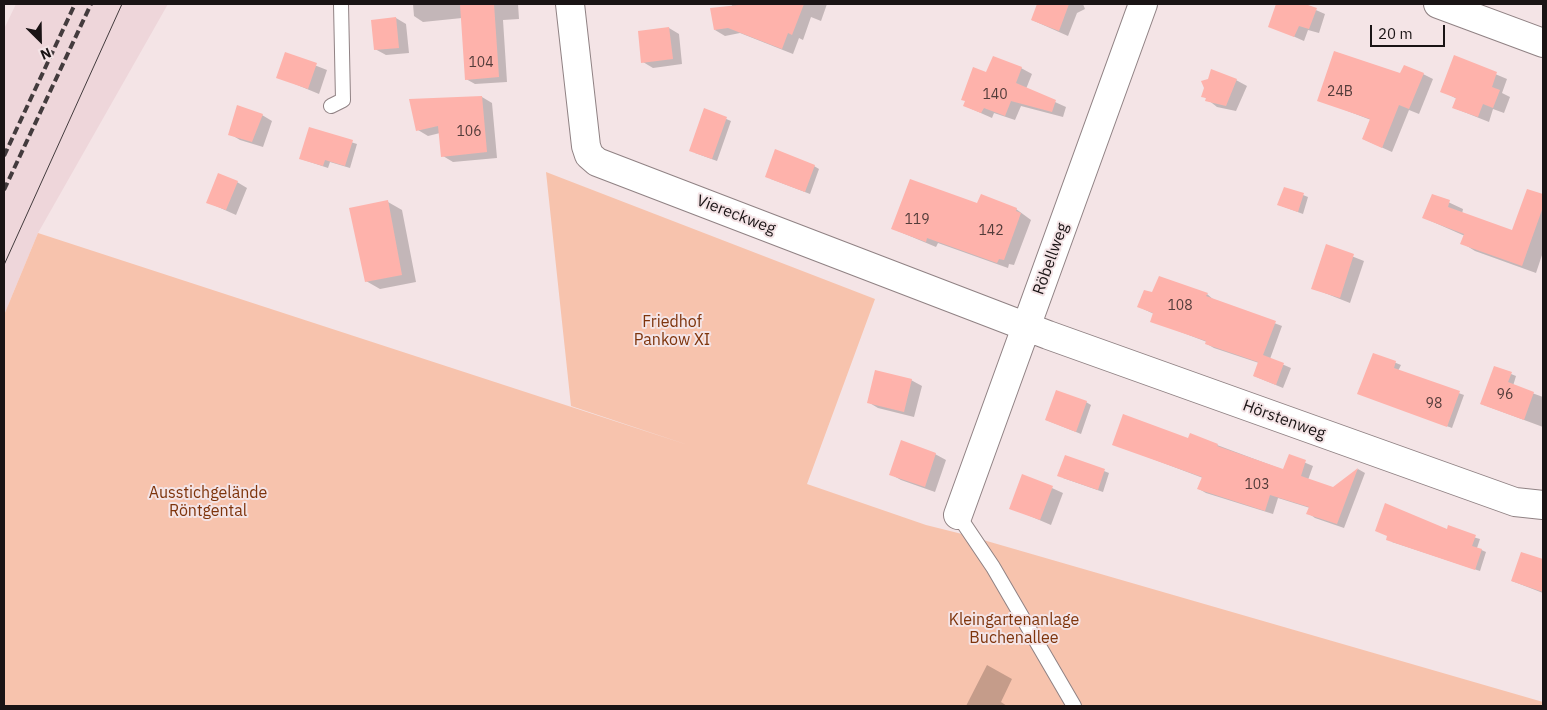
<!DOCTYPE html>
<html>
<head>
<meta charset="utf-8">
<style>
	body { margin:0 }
	#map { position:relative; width:1547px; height:710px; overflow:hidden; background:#f4e4e6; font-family:"IBM Plex Sans",sans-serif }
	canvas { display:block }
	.frame { position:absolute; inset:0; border:5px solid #1a1415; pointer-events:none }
	.north { position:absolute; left:15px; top:15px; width:50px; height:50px; -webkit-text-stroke:4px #f4e4e6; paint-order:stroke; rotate:157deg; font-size:14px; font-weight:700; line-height:20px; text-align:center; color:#1a1415 }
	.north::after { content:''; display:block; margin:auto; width:18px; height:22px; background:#1a1415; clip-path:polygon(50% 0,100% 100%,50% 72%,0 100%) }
	.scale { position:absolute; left:1370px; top:25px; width:75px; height:22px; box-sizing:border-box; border:2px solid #1a1415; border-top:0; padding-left:6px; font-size:15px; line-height:18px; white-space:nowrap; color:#1a1415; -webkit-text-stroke:4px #f4e4e6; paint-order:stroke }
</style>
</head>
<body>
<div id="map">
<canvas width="1547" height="710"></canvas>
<div class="frame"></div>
<div class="north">N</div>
<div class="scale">20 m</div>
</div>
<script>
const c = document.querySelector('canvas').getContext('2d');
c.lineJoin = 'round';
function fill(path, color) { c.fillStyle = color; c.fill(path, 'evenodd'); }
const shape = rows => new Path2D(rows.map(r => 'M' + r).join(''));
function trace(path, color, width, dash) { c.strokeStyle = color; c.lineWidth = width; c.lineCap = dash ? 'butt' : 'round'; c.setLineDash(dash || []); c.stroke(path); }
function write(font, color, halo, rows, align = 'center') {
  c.font = font + ' "IBM Plex Sans",sans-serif'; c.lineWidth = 4; c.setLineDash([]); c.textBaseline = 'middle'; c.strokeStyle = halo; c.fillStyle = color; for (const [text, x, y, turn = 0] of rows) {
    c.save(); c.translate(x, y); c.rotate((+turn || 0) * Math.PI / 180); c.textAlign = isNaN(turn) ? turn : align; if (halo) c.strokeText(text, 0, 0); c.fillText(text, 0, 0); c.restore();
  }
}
fill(shape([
	[16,4,168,4,38,233,4,315,4,29]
]), '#eed6da');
fill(shape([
	[546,172,875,299,807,484,926,525,966,535,1543,702,1543,706,4,706,4,315,38,233,688,445,571,406]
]), '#f7c3ad');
fill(shape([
	[413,4,518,4,519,19,503,20,507,82,475,84,466,79,462,18,423,22,414,16],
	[733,4,827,4,821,21,811,17,803,40,799,38,793,54,740,33,725,36,715,30],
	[1038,4,1083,4,1085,9,1077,13,1068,36,1032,20],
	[1278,4,1302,4,1325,14,1319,33,1308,30,1304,41,1270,26],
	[396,18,406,24,409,53,386,55,375,49],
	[669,28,679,34,682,64,653,68,643,62],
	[286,54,327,70,319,94,278,77],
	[1455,57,1507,79,1502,93,1510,97,1504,113,1493,109,1489,122,1454,108,1457,99,1442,91],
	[1021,68,1032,74,1026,89,1066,107,1063,117,1021,106,1015,120,994,113,992,118,965,106,987,74],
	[1423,74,1433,79,1419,114,1409,110,1392,152,1363,139,1371,120,1319,100,1401,75],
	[1236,80,1247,86,1236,111,1217,107,1203,96],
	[482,97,492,103,497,158,453,162,443,156,440,133,428,136,418,130],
	[705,110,731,121,717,161,695,153],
	[262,115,272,121,263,147,240,140,230,134],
	[310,129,357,144,350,168,330,162,328,168,301,159],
	[814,166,819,169,810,194,771,179],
	[237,182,247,188,236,215,207,202],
	[1528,190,1543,196,1543,252,1536,273,1475,251,1462,243,1465,236,1424,218,1433,195,1463,209,1462,214,1513,232],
	[1303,195,1308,197,1303,214,1279,205],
	[388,202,402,210,416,282,380,289,366,281],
	[1016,209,1031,220,1014,265,1009,264,1008,268,938,243,936,247,893,229],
	[1326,246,1364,261,1350,303,1312,288],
	[1153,293,1207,294,1214,300,1282,326,1270,359,1291,368,1283,388,1254,376,1259,363,1214,348,1207,344,1207,342,1152,321,1154,314,1139,307],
	[1374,354,1401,365,1398,371,1464,395,1452,428,1359,394],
	[1511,374,1516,376,1513,386,1543,397,1543,427,1481,404],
	[911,380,922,386,914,417,878,408,868,402],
	[1086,402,1091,405,1081,434,1046,420],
	[1189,439,1217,445,1284,470,1289,456,1313,466,1308,480,1333,489,1358,469,1365,473,1344,528,1315,518,1308,513,1310,508,1278,498,1273,514,1206,493,1199,489,1203,478,1113,444],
	[935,454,946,460,935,492,901,480,890,474],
	[1066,456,1109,473,1103,492,1063,478],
	[1023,475,1063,493,1051,525,1011,508],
	[1448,530,1480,539,1477,548,1486,552,1480,571,1392,542,1389,536],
	[1522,553,1543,561,1543,593,1512,581],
	[987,665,1012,679,1001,702,1007,706,966,706]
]), '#0003');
fill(shape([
	[460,4,494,4,499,77,465,80],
	[748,4,804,4,792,35,788,33,782,49,728,28,714,30,710,8],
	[1037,4,1069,4,1059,31,1031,20],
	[1276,4,1305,4,1317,8,1309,29,1299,26,1294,37,1268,27],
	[396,17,399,48,374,50,371,20],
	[669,27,673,59,641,63,638,31],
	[1334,51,1400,73,1404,65,1424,73,1409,109,1399,105,1382,148,1362,139,1370,119,1317,101],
	[285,52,317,63,308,89,276,78],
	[1454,55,1497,72,1492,87,1500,90,1493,108,1483,104,1478,117,1452,108,1456,98,1440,92],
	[993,56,1022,67,1016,83,1056,100,1052,112,1011,101,1005,116,984,108,981,113,963,106,965,101,961,100,973,67,986,72],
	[1211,69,1237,79,1226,106,1205,101,1206,98,1201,97,1204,88,1201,81,1208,79],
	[482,96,487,152,441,157,438,126,416,131,409,99],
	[237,105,263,114,252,142,228,135],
	[704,108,727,117,712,159,689,151],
	[309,127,353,140,345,166,325,160,323,166,299,159],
	[775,149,815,165,805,192,765,177],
	[218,173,238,181,226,210,206,203],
	[910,179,977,203,981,194,1017,208,1016,211,1021,213,1004,260,999,259,997,263,927,238,926,242,891,229],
	[1284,187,1304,193,1298,212,1277,205],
	[1527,189,1543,194,1543,207,1522,266,1460,244,1464,234,1422,218,1432,194,1450,200,1448,207,1512,230],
	[388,200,402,275,365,282,349,208],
	[1326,244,1354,254,1340,298,1311,289],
	[1159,276,1208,293,1206,296,1276,321,1263,355,1284,363,1276,385,1253,376,1258,362,1205,344,1206,341,1150,322,1153,313,1137,307,1144,290,1152,292],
	[1373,353,1396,361,1394,368,1460,391,1447,427,1357,394],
	[1494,366,1512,372,1508,382,1534,392,1524,420,1480,404],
	[875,370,912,379,904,412,867,403],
	[1056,390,1087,401,1076,432,1045,420],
	[1123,414,1188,438,1190,433,1218,444,1217,446,1283,469,1289,454,1306,460,1301,476,1333,487,1358,468,1337,524,1306,514,1309,507,1270,495,1265,511,1197,489,1202,477,1112,445],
	[901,440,936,453,925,487,889,475],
	[1065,455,1105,469,1098,490,1057,476],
	[1022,474,1053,486,1040,520,1009,509],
	[1385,503,1447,529,1448,525,1476,535,1472,546,1482,549,1475,570,1386,540,1387,536,1375,531],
	[1521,552,1543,559,1543,592,1511,581]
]), '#feb2ab');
const service = shape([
	[331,106,343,100,341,4],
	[958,515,993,567,1074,706]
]);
const minor = shape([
	[570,4,586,146,589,155,597,162,1048,335,1515,502,1543,505],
	[1438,4,1543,43],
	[958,515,1143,4]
]);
trace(service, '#908284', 16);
trace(minor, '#908284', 30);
trace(service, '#fff', 14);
trace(minor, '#fff', 28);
trace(shape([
	[4,265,122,4]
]), '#433b3d', 1);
trace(shape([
	[4,156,75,4],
	[4,190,91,4]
]), '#433b3d', 4, [8, 4]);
write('14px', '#533c3a', null, [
	["104",481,63],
	["24B",1340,92],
	["140",995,95],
	["106",469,132],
	["119",917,220],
	["142",991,231],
	["108",1180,306],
	["96",1505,395],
	["98",1434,404],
	["103",1257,485]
]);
write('16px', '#1a1415', '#f4e4e6', [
	["Viereckweg",736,215,21],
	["Röbellweg",1051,259,-70],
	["Hörstenweg",1284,420,20]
]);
write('16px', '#7e340c', '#f4e4e6', [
	["Friedhof",672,322],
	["Pankow XI",672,340],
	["Ausstichgelände",208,493],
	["Röntgental",208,511],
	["Kleingartenanlage",1014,620],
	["Buchenallee",1014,638]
]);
</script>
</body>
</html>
